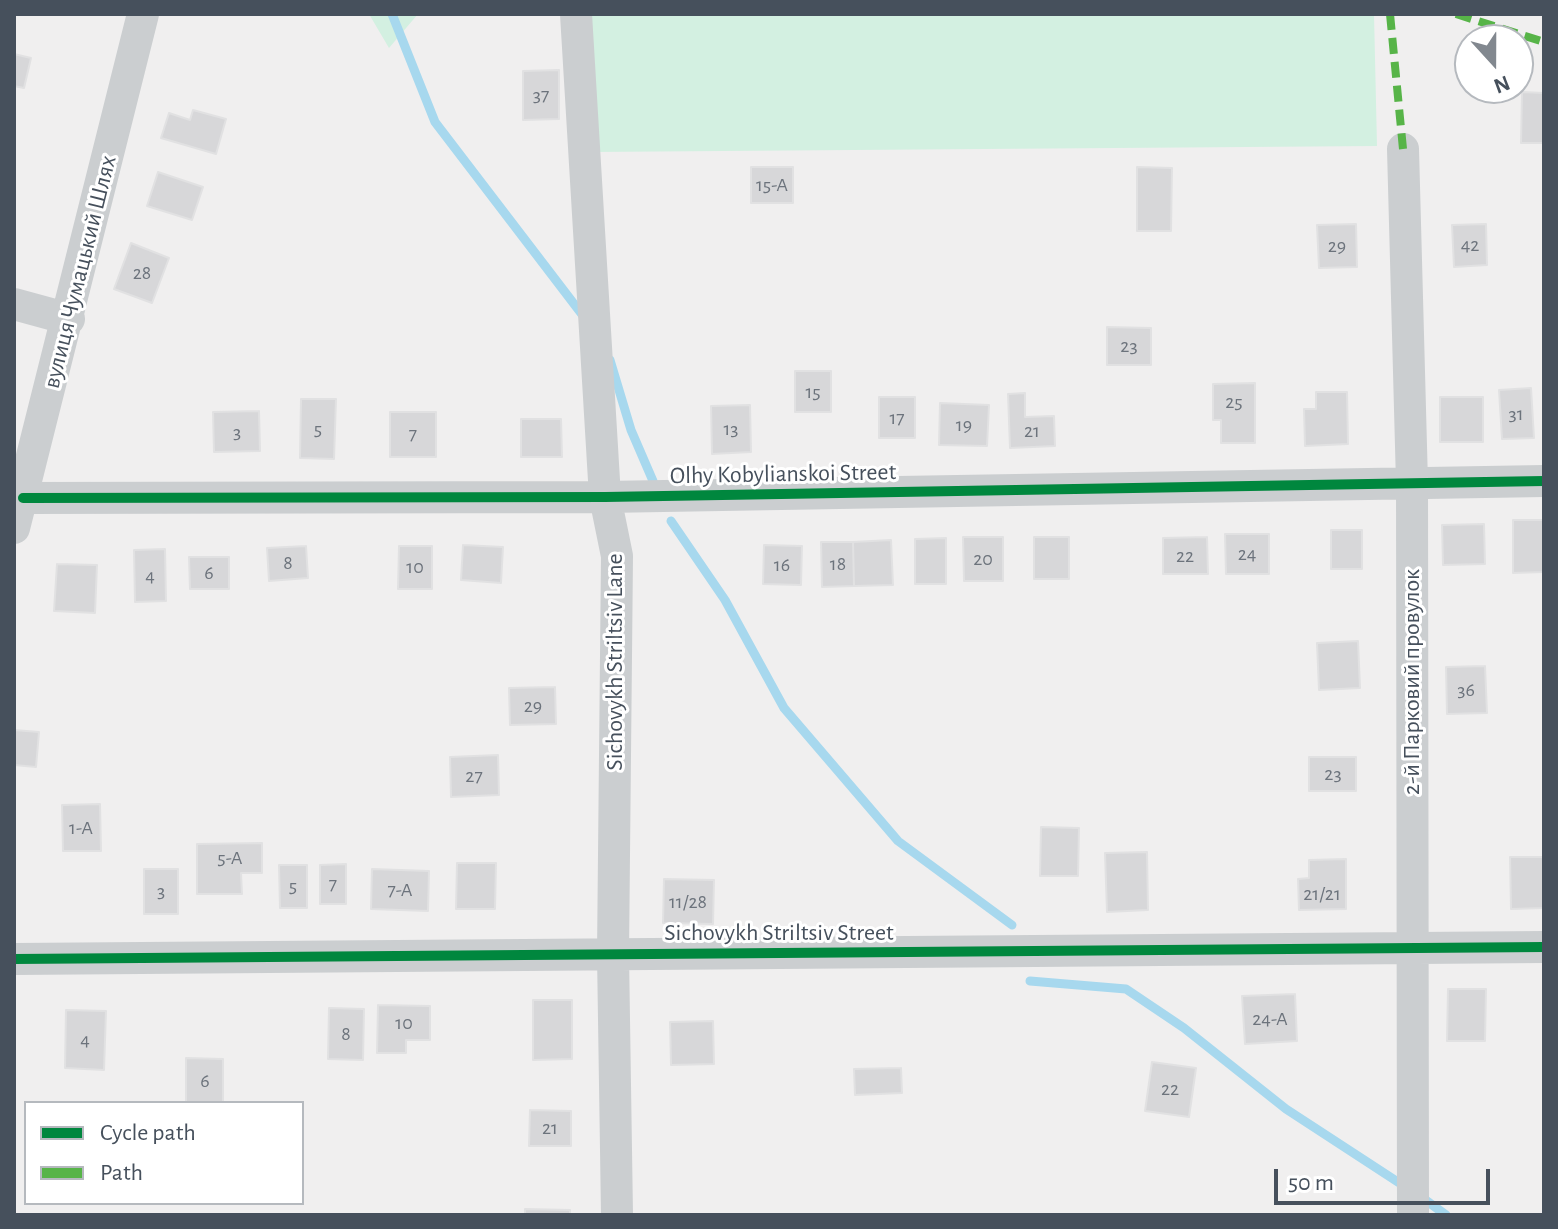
<!DOCTYPE html>
<html>
<head>
<meta charset="utf-8">
<style>
	body { margin:0 }
	#map { position:relative; width:1558px; height:1229px; overflow:hidden; background:#f0efef; font-family:"Alegreya Sans",sans-serif }
	canvas { display:block }
	.frame { position:absolute; inset:0; border:16px solid #46505c; pointer-events:none }
	.legend { position:absolute; left:24px; top:1101px; width:280px; height:104px; box-sizing:border-box; background:#fff; border:2px solid #b5b9be; margin:0; padding:10px 14px; list-style:none; font-size:24px; color:#46505c }
	.legend li { display:flex; align-items:center; gap:16px; height:40px }
	.legend b { width:40px; border:2px solid #b5b9be }
	.north { position:absolute; left:1454px; top:24px; width:80px; height:80px; box-sizing:border-box; background:#fff; border:2px solid #b5b9be; border-radius:50%; rotate:159deg; font-size:22px; font-weight:700; line-height:32px; text-align:center; color:#46505c }
	.north::after { content:''; display:block; margin:auto; width:28px; height:36px; background:#82888f; clip-path:polygon(50% 0,100% 100%,50% 72%,0 100%) }
	.scale { position:absolute; left:1274px; top:1169px; width:216px; height:36px; box-sizing:border-box; border:4px solid #46505c; border-top:0; padding-left:10px; font-size:24px; line-height:28px; white-space:nowrap; color:#46505c; -webkit-text-stroke:6px #fff; paint-order:stroke }
</style>
</head>
<body>
<div id="map">
<canvas width="1558" height="1229"></canvas>
<div class="frame"></div>
<ul class="legend">
<li><b style="height:10px;background:#00873e"></b>Cycle path</li>
<li><b style="height:10px;background:#57b448"></b>Path</li>
</ul>
<div class="north">N</div>
<div class="scale">50 m</div>
</div>
<script>
const c = document.querySelector('canvas').getContext('2d');
c.lineJoin = 'round';
function fill(path, color) { c.fillStyle = color; c.fill(path, 'evenodd'); }
const shape = rows => new Path2D(rows.map(r => 'M' + r).join(''));
function trace(path, color, width, dash) { c.strokeStyle = color; c.lineWidth = width; c.lineCap = dash ? 'butt' : 'round'; c.setLineDash(dash || []); c.stroke(path); }
function write(font, color, halo, rows, align = 'center') {
  c.font = font + ' "Alegreya Sans",sans-serif'; c.lineWidth = 6; c.setLineDash([]); c.textBaseline = 'middle'; c.strokeStyle = halo; c.fillStyle = color; for (const [text, x, y, turn = 0] of rows) {
    c.save(); c.translate(x, y); c.rotate((+turn || 0) * Math.PI / 180); c.textAlign = isNaN(turn) ? turn : align; if (halo) c.strokeText(text, 0, 0); c.fillText(text, 0, 0); c.restore();
  }
}
fill(shape([
	[369,14,418,14,389,48],
	[587,14,1374,14,1377,146,592,152]
]), '#d3f0e1');
trace(shape([
	[392,14,435,122,584,317],
	[610,360,631,430,653,481],
	[671,521,725,600,784,708,898,841,1012,925],
	[1030,981,1126,989,1184,1028,1286,1109,1404,1186],
	[1420,1196,1446,1215]
]), '#a7d8ee', 9);
const building = shape([
	[14,54,31,58,24,88,14,86,14,54],
	[559,70,559,119,523,120,523,71,559,70],
	[1522,92,1544,93,1544,143,1521,143,1522,92],
	[193,110,226,119,216,154,161,138,169,113,190,120,193,110],
	[751,167,793,167,793,203,751,203,751,167],
	[1137,167,1172,168,1171,231,1137,231,1137,167],
	[158,172,203,187,192,220,147,206,158,172],
	[1356,224,1357,267,1319,268,1317,225,1356,224],
	[1486,224,1487,265,1454,267,1452,225,1486,224],
	[131,243,169,258,152,303,114,289,131,243],
	[1107,327,1151,328,1151,365,1107,365,1107,327],
	[795,371,831,371,831,412,795,412,795,371],
	[1255,383,1255,443,1221,443,1221,420,1213,420,1213,384,1255,383],
	[1531,388,1534,438,1502,439,1499,390,1531,388],
	[1316,392,1347,392,1348,444,1305,446,1304,409,1316,409,1316,392],
	[1025,393,1025,417,1054,416,1055,446,1010,448,1008,394,1025,393],
	[879,397,915,397,915,438,879,438,879,397],
	[1440,397,1483,397,1483,442,1440,442,1440,397],
	[301,399,336,399,334,459,300,458,301,399],
	[940,403,989,405,987,446,939,445,940,403],
	[750,405,751,452,712,454,711,406,750,405],
	[259,411,260,451,214,452,213,412,259,411],
	[390,412,436,412,436,457,390,457,390,412],
	[521,419,561,419,562,457,521,457,521,419],
	[1513,520,1544,520,1544,572,1513,573,1513,520],
	[1484,524,1485,564,1443,565,1442,525,1484,524],
	[1331,530,1362,530,1362,569,1331,569,1331,530],
	[1225,534,1269,534,1269,574,1226,574,1225,534],
	[963,537,1003,537,1003,581,964,581,963,537],
	[1034,537,1069,537,1069,579,1034,579,1034,537],
	[1207,537,1208,574,1163,574,1163,538,1207,537],
	[946,538,946,584,915,584,915,539,946,538],
	[891,540,893,585,854,586,853,542,891,540],
	[821,542,853,542,854,586,822,587,821,542],
	[463,545,503,547,501,583,461,580,463,545],
	[764,545,802,546,801,585,763,584,764,545],
	[306,546,308,578,269,581,267,548,306,546],
	[399,546,432,546,432,589,398,589,399,546],
	[165,549,166,601,135,602,134,550,165,549],
	[189,557,229,557,229,589,190,589,189,557],
	[57,564,97,565,95,613,54,611,57,564],
	[1358,641,1360,688,1319,690,1317,643,1358,641],
	[1485,666,1487,713,1447,714,1446,667,1485,666],
	[555,687,556,724,510,725,509,688,555,687],
	[14,730,39,732,36,767,14,765,14,730],
	[498,755,499,795,451,797,450,757,498,755],
	[1309,757,1356,757,1356,791,1309,791,1309,757],
	[100,804,101,851,63,851,62,805,100,804],
	[1041,827,1079,828,1078,876,1040,876,1041,827],
	[262,843,262,873,241,873,242,894,197,894,197,844,262,843],
	[1147,852,1148,910,1107,912,1105,853,1147,852],
	[1510,857,1544,857,1544,908,1511,909,1510,857],
	[1346,859,1346,909,1299,910,1298,879,1309,878,1309,860,1346,859],
	[457,863,496,863,495,909,456,909,457,863],
	[346,864,346,904,320,904,320,865,346,864],
	[279,865,307,865,307,908,280,908,279,865],
	[144,869,178,869,178,914,144,914,144,869],
	[372,869,429,871,428,911,371,909,372,869],
	[664,879,714,880,713,924,663,923,664,879],
	[1448,989,1486,989,1485,1041,1447,1041,1448,989],
	[1295,994,1297,1041,1245,1044,1242,996,1295,994],
	[533,1000,572,1000,572,1059,533,1060,533,1000],
	[378,1005,430,1006,430,1040,406,1040,406,1053,377,1053,378,1005],
	[329,1008,364,1009,363,1060,328,1059,329,1008],
	[66,1010,106,1011,104,1070,65,1068,66,1010],
	[713,1021,714,1064,671,1065,670,1022,713,1021],
	[186,1058,223,1059,223,1103,186,1103,186,1058],
	[1152,1062,1196,1068,1189,1117,1145,1111,1152,1062],
	[901,1068,902,1093,855,1095,854,1069,901,1068],
	[530,1110,571,1111,571,1146,529,1146,530,1110],
	[525,1209,570,1210,570,1215,525,1215,525,1209]
]);
fill(building, '#d7d7d9');
trace(building, '#e1e1e2', 2);
trace(shape([
	[576,14,605,497,617,556,613,954,617,1215],
	[1403,149,1412,483,1413,1215],
	[14,304,69,319],
	[23,498,605,497,1544,481],
	[14,528,143,14],
	[14,959,1544,947]
]), '#cbced0', 32);
trace(shape([
	[1390,14,1403,149],
	[1456,14,1544,42]
]), '#57b448', 8, [16, 8]);
trace(shape([
	[23,498,605,497,1544,481],
	[14,959,1544,947]
]), '#00873e', 10);
write('20px', '#6c737c', null, [
	["37",541,95],
	["15-А",772,185],
	["42",1470,245],
	["29",1337,246],
	["28",142,273],
	["23",1129,346],
	["15",813,392],
	["25",1234,402],
	["31",1516,414],
	["17",897,418],
	["19",964,425],
	["5",318,429],
	["13",731,429],
	["21",1032,431],
	["3",237,432],
	["7",413,434],
	["24",1247,554],
	["22",1185,556],
	["20",983,559],
	["8",288,563],
	["18",838,564],
	["16",782,565],
	["10",415,567],
	["6",209,573],
	["4",150,576],
	["36",1466,690],
	["29",533,706],
	["23",1333,774],
	["27",474,776],
	["1-А",81,828],
	["5-А",230,858],
	["7",333,884],
	["5",293,886],
	["7-А",400,890],
	["3",161,891],
	["21/21",1322,894],
	["11/28",688,902],
	["24-А",1270,1019],
	["10",404,1023],
	["8",346,1034],
	["4",85,1040],
	["6",205,1081],
	["22",1170,1089],
	["21",550,1128]
]);
write('24px', '#46505c', '#fff', [
	["вулиця Чумацький Шлях",80,272,-76],
	["Olhy Kobylianskoi Street",783,474,-1],
	["Sichovykh Striltsiv Lane",615,662,-90],
	["2-й Парковий провулок",1412,682,-90],
	["Sichovykh Striltsiv Street",779,933]
]);
</script>
</body>
</html>
